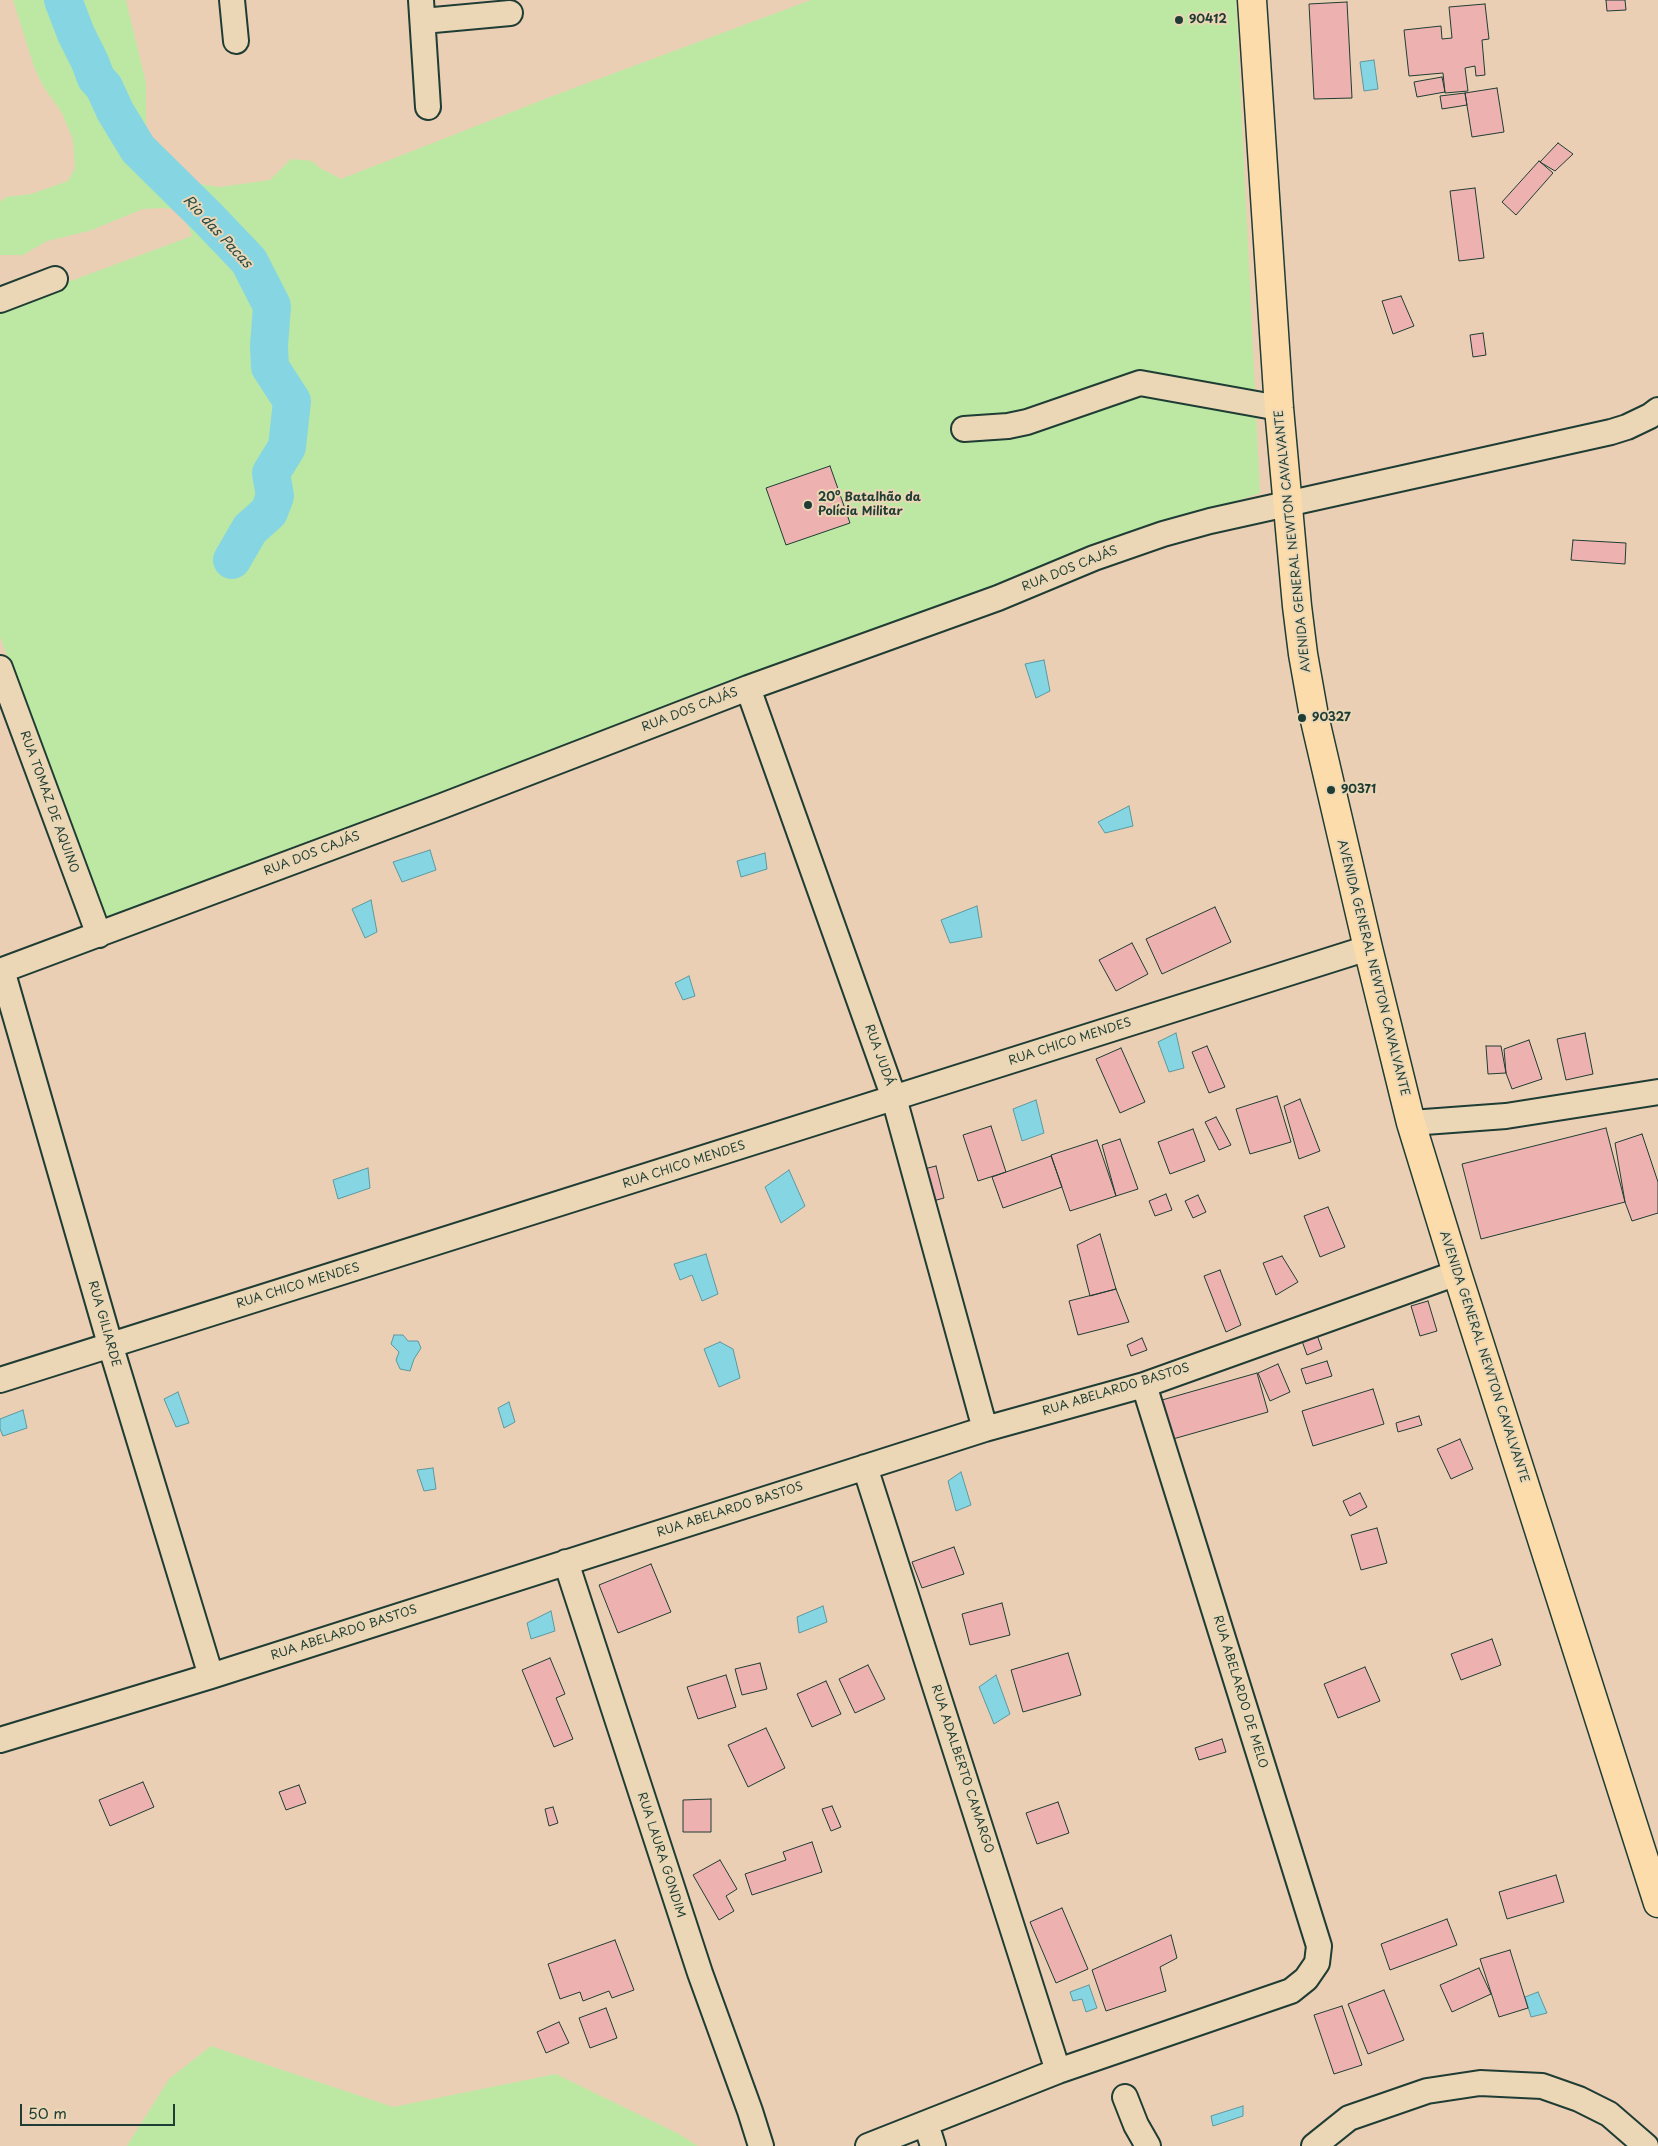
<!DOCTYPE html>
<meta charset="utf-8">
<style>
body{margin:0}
#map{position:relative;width:1658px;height:2146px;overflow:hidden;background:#ebcfb4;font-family:"Playpen Sans",sans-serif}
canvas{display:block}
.scale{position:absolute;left:20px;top:2104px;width:155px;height:22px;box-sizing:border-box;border:2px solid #1f3d34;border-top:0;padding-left:6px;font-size:15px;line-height:18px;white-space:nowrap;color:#1f3d34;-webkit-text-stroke:4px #ebd7b5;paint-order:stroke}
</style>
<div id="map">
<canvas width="1658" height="2146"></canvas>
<div class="scale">50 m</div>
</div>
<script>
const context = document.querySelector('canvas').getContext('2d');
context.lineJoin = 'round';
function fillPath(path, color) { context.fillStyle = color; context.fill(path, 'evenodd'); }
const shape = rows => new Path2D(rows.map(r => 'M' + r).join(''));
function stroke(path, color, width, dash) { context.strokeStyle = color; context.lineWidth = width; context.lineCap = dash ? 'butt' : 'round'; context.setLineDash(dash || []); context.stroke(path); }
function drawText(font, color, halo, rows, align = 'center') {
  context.font = font + ' "Playpen Sans",sans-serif'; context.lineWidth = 4; context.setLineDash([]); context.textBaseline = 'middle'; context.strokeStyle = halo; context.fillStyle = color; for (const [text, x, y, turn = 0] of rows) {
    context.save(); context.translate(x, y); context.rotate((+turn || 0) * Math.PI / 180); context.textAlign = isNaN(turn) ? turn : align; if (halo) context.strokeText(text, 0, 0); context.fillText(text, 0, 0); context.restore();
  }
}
fillPath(shape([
 [13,0,126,0,146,83,146,125,157,147,175,171,192,183,220,187,270,180,291,159,312,161,320,168,341,179,550,97,811,0,1236,0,1260,493,978,591,727,683,106,922,0,637,0,307,192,236,187,223,173,209,162,208,143,209,89,231,47,241,23,255,0,255,0,202,6,197,31,194,68,181,75,168,73,140,62,113,43,86,34,67],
 [211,2046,393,2107,556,2074,679,2134,698,2146,127,2146,169,2079]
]), '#bde8a4');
const water = shape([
 [1374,60,1378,89,1364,91,1360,62,1374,60],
 [1044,660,1050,691,1036,698,1025,664,1044,660],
 [1129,806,1133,826,1105,833,1098,822,1129,806],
 [430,850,436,870,402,882,393,862,430,850],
 [765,853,767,869,741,877,737,861,765,853],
 [371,900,377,932,365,938,352,909,371,900],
 [977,906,982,937,950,943,941,920,977,906],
 [689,976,695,996,683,1000,675,983,689,976],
 [1176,1033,1184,1068,1169,1072,1158,1042,1176,1033],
 [1036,1100,1044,1133,1022,1141,1013,1109,1036,1100],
 [368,1168,370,1188,338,1199,333,1180,368,1168],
 [789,1170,805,1206,781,1223,765,1187,789,1170],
 [706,1254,718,1294,702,1301,692,1275,680,1280,674,1264,706,1254],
 [394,1335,403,1335,408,1341,418,1341,421,1348,414,1359,410,1371,400,1369,396,1360,399,1352,391,1344,394,1335],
 [720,1342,733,1349,740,1378,719,1387,704,1349,720,1342],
 [178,1392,189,1423,176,1427,164,1399,178,1392],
 [509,1402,515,1422,504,1428,498,1408,509,1402],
 [23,1410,27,1428,3,1436,0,1429,0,1419,23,1410],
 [433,1468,436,1489,424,1491,417,1470,433,1468],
 [961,1472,971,1505,956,1511,948,1481,961,1472],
 [823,1606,827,1622,799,1633,797,1617,823,1606],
 [551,1611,555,1631,531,1639,527,1623,551,1611],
 [996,1675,1010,1714,994,1724,979,1687,996,1675],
 [1089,1985,1097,2008,1086,2012,1082,1999,1073,2001,1070,1992,1089,1985],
 [1538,1992,1547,2013,1531,2017,1525,1997,1538,1992],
 [1243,2106,1243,2116,1213,2126,1211,2116,1243,2106]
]);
fillPath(water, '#86d5e3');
stroke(water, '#5d989d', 1);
stroke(shape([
 [63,0,76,34,90,62,96,78,104,87,115,111,138,149,208,218,249,261,272,306,269,346,270,367,292,401,287,447,271,473,275,496,269,512,250,529,232,560]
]), '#86d5e3', 38);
const building = shape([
 [1606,0,1625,0,1626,10,1607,11,1606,0],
 [1347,2,1352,98,1314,99,1309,4,1347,2],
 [1485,4,1489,39,1482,40,1485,75,1476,76,1475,66,1465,68,1468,91,1445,93,1443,73,1409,76,1404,30,1441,26,1442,39,1452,38,1449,7,1485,4],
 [1442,77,1445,92,1417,97,1414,82,1442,77],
 [1497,88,1504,132,1472,137,1465,93,1497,88],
 [1465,93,1467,105,1442,109,1440,96,1465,93],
 [1558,143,1573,154,1555,171,1540,162,1558,143],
 [1539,161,1553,173,1516,215,1502,202,1539,161],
 [1475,188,1484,258,1459,261,1450,191,1475,188],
 [1401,296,1414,326,1393,334,1382,301,1401,296],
 [1483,333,1486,355,1473,357,1470,335,1483,333],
 [830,466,850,523,786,545,766,488,830,466],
 [1573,540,1626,543,1625,564,1571,560,1573,540],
 [1215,907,1231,942,1162,974,1146,939,1215,907],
 [1132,943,1148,974,1116,991,1099,960,1132,943],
 [1585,1033,1593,1074,1566,1080,1557,1039,1585,1033],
 [1529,1040,1542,1079,1512,1089,1506,1073,1504,1049,1529,1040],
 [1207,1046,1225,1087,1209,1093,1192,1052,1207,1046],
 [1486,1046,1501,1046,1506,1073,1488,1074,1486,1046],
 [1121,1048,1145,1102,1120,1113,1096,1059,1121,1048],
 [1277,1096,1291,1142,1250,1154,1236,1109,1277,1096],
 [1300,1099,1320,1151,1299,1159,1284,1106,1300,1099],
 [1216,1117,1231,1145,1219,1150,1205,1122,1216,1117],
 [991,1126,1006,1172,978,1181,963,1135,991,1126],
 [1606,1128,1625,1202,1481,1239,1462,1164,1606,1128],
 [1193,1129,1205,1161,1170,1174,1158,1142,1193,1129],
 [1642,1134,1658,1182,1658,1213,1632,1221,1625,1202,1615,1143,1642,1134],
 [1120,1139,1138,1189,1116,1196,1102,1145,1120,1139],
 [1097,1140,1116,1196,1070,1211,1051,1155,1097,1140],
 [1051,1156,1062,1187,1003,1208,992,1177,1051,1156],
 [936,1166,944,1198,933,1201,924,1169,936,1166],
 [1166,1194,1172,1210,1155,1216,1149,1201,1166,1194],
 [1198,1195,1206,1212,1193,1218,1185,1201,1198,1195],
 [1328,1207,1345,1247,1320,1257,1304,1216,1328,1207],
 [1100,1234,1116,1289,1090,1296,1077,1245,1100,1234],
 [1282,1256,1298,1282,1276,1295,1263,1263,1282,1256],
 [1220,1270,1241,1325,1226,1332,1204,1276,1220,1270],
 [1116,1289,1129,1322,1078,1335,1069,1301,1116,1289],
 [1428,1301,1437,1331,1420,1336,1411,1306,1428,1301],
 [1317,1335,1322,1349,1307,1355,1302,1341,1317,1335],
 [1142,1338,1147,1350,1131,1356,1127,1345,1142,1338],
 [1327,1361,1332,1376,1306,1384,1301,1369,1327,1361],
 [1278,1364,1290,1392,1270,1401,1258,1373,1278,1364],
 [1257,1373,1268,1412,1173,1439,1162,1400,1257,1373],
 [1373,1389,1384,1424,1313,1446,1302,1411,1373,1389],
 [1419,1416,1422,1425,1398,1432,1396,1423,1419,1416],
 [1460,1439,1473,1469,1451,1479,1437,1449,1460,1439],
 [1360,1493,1367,1507,1350,1516,1343,1501,1360,1493],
 [1377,1528,1387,1563,1361,1570,1351,1535,1377,1528],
 [954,1547,964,1574,922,1588,912,1562,954,1547],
 [651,1564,671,1612,618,1633,599,1585,651,1564],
 [1002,1603,1010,1635,970,1645,962,1614,1002,1603],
 [1492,1639,1501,1665,1461,1680,1451,1654,1492,1639],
 [1068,1653,1081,1695,1023,1712,1011,1670,1068,1653],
 [550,1658,565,1694,556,1698,573,1739,554,1747,522,1670,550,1658],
 [760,1663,767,1689,742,1695,735,1669,760,1663],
 [868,1665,885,1699,855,1713,839,1679,868,1665],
 [1365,1667,1380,1701,1338,1718,1324,1684,1365,1667],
 [726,1675,736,1707,698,1719,687,1687,726,1675],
 [826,1681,841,1714,812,1727,797,1694,826,1681],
 [766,1728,785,1768,748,1787,728,1745,766,1728],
 [1222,1739,1226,1752,1199,1760,1195,1748,1222,1739],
 [143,1782,154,1807,110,1826,99,1800,143,1782],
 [299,1785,306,1803,286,1810,279,1792,299,1785],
 [711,1799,711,1832,683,1832,683,1800,711,1799],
 [1058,1802,1069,1833,1037,1844,1026,1813,1058,1802],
 [832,1806,841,1827,831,1831,822,1809,832,1806],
 [553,1807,558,1823,549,1826,545,1809,553,1807],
 [812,1842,822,1872,752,1895,745,1874,786,1860,783,1852,812,1842],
 [720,1860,737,1889,726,1896,734,1911,719,1920,693,1875,720,1860],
 [1556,1875,1564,1902,1507,1919,1499,1892,1556,1875],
 [1062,1908,1088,1969,1056,1983,1030,1922,1062,1908],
 [1447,1919,1457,1945,1390,1970,1381,1944,1447,1919],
 [1171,1935,1177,1958,1160,1967,1166,1991,1106,2011,1092,1970,1171,1935],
 [615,1940,634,1990,612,1998,609,1991,583,2001,580,1992,560,1999,548,1964,615,1940],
 [1510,1950,1528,2008,1499,2017,1480,1959,1510,1950],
 [1479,1968,1491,1994,1452,2012,1440,1985,1479,1968],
 [1384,1990,1404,2040,1368,2054,1348,2004,1384,1990],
 [1342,2006,1362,2065,1334,2074,1314,2015,1342,2006],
 [606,2008,617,2038,590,2048,579,2018,606,2008],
 [559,2022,569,2043,546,2053,537,2032,559,2022]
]);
fillPath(building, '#edb1af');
stroke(building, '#1f3d34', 1);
const minor = shape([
 [232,0,236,41],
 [421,0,428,107],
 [423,21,510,13],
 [0,300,55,279],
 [964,429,1008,426,1027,422,1140,383,1279,408],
 [0,668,99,935],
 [748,688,894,1098,985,1429],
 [2,970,110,1344,211,1676],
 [0,971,442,806,748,688,998,598,1094,558,1163,534,1210,521,1611,432,1627,427,1650,416,1658,410],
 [1411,1123,1506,1116,1658,1092],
 [0,1380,1368,948],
 [865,1467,1058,2071],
 [566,1562,700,1973,750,2111,761,2146],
 [0,1740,211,1676,985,1429,1144,1385,1457,1273],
 [1125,2097,1136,2125,1148,2146],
 [926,2124,933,2146],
 [868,2146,1058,2071,1291,1991,1306,1979,1317,1963,1319,1946,1144,1385],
 [1314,2146,1349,2118,1427,2091,1480,2083,1542,2086,1579,2099,1609,2114,1646,2146]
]);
const major = shape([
 [1252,0,1279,408,1297,606,1303,654,1314,716,1368,948,1411,1123,1457,1273,1658,1903]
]);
stroke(minor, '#1f3d34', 28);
stroke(major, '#1f3d34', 31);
stroke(minor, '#ebd7b5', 24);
stroke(major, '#fddcac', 28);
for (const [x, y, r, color] of [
 [1179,20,5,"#1f3d34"],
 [808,505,5,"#1f3d34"],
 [1302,718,5,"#1f3d34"],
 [1331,790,5,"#1f3d34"]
]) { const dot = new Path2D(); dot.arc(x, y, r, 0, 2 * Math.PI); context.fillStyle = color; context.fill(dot); stroke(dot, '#ebd7b5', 2); }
drawText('bold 12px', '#1f3d34', '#ebd7b5', [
 ["90412",1189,20],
 ["20º Batalhão da",818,498],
 ["Polícia Militar",818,512],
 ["90327",1312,718],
 ["90371",1341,790]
], 'left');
drawText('12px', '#1f3d34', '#ebd7b5', [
 ["AVENIDA GENERAL NEWTON CAVALVANTE",1293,541,-96],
 ["RUA DOS CAJÁS",1070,569,-22],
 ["RUA DOS CAJÁS",690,710,-21],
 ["RUA TOMAZ DE AQUINO",49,802,70],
 ["RUA DOS CAJÁS",312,854,-21],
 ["AVENIDA GENERAL NEWTON CAVALVANTE",1373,968,76],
 ["RUA CHICO MENDES",1070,1042,-18],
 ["RUA JUDÁ",879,1055,70],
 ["RUA CHICO MENDES",684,1165,-18],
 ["RUA CHICO MENDES",298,1286,-17],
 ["RUA GILIARDE",104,1324,74],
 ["AVENIDA GENERAL NEWTON CAVALVANTE",1484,1357,72],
 ["RUA ABELARDO BASTOS",1116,1390,-17],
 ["RUA ABELARDO BASTOS",730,1510,-18],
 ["RUA ABELARDO BASTOS",344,1633,-18],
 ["RUA ABELARDO DE MELO",1240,1692,73],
 ["RUA ADALBERTO CAMARGO",962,1769,72],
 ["RUA LAURA GONDIM",661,1855,72]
]);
drawText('italic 14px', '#294c46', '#ebd7b5', [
 ["Rio das Pacas",217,232,47]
]);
</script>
